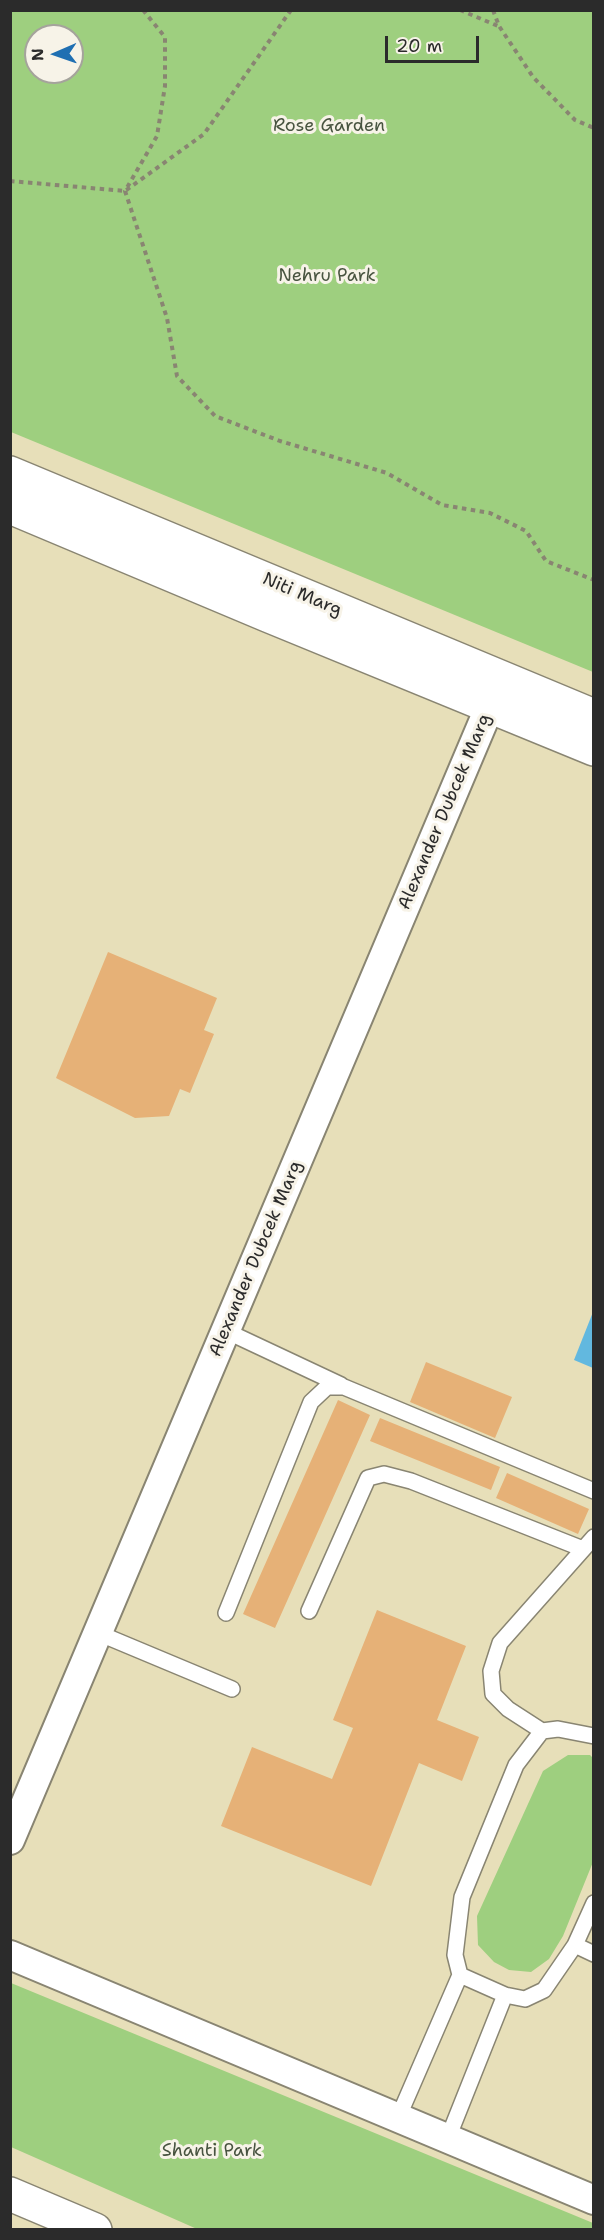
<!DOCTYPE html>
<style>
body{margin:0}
#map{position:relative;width:604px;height:2240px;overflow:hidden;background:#e7dfb9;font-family:"Shantell Sans",sans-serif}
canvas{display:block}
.frame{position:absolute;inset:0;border:12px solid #2b2b2b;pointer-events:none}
.north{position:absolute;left:24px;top:24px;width:60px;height:60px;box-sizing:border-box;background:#f7f3e8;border:2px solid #a5a39c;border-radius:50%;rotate:268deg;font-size:16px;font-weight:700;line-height:24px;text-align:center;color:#2b2b2b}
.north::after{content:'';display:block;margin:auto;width:21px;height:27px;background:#1f6fb2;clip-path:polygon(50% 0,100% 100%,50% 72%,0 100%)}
.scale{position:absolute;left:385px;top:36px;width:94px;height:27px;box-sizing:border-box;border:3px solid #2b2b2b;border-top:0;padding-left:8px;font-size:18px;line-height:21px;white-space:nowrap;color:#2b2b2b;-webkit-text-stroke:4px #f7f3e8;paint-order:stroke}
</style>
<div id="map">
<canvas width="604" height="2240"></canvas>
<div class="frame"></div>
<div class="north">N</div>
<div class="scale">20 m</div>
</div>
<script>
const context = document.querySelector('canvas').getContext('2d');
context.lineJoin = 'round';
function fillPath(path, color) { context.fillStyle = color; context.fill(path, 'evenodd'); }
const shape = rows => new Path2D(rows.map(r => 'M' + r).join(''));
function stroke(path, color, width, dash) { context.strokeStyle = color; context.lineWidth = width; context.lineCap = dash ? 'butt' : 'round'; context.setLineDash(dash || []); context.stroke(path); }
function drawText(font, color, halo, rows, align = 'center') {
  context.font = font + ' "Shantell Sans",sans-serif'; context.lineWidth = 6; context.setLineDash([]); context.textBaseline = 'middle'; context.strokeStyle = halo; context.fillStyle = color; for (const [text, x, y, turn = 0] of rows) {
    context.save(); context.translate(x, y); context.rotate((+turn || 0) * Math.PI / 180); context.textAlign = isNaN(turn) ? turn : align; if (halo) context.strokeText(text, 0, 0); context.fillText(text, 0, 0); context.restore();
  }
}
fillPath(shape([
 [10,11,593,11,593,672,11,432],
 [36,36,72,36,72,72,36,72],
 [568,1755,590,1755,593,1758,593,1862,563,1936,549,1959,531,1972,509,1970,494,1962,478,1945,477,1916,543,1771],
 [11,1983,593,2223,593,2229,197,2229,11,2147]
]), '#9ecf7f');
fillPath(shape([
 [593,1312,594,1368,593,1368,574,1360]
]), '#62b8df');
fillPath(shape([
 [108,952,217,998,204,1030,214,1034,190,1093,180,1089,169,1116,135,1118,56,1078],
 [426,1362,512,1397,495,1438,410,1402],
 [338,1400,370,1415,275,1628,243,1614],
 [380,1418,500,1467,491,1490,370,1441],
 [507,1473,589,1509,578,1534,496,1498],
 [377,1610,466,1646,437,1720,479,1737,462,1781,419,1763,371,1886,221,1826,252,1747,332,1779,353,1728,333,1720]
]), '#e6b177');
const lane = shape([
 [226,1331,341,1385],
 [309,1611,368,1478,384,1474,411,1481,583,1549],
 [226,1613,311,1402,327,1387,344,1387,594,1491],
 [98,1633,232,1689],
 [542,1731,508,1709,493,1694,491,1671,500,1643,594,1537],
 [594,1736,558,1729,542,1731,516,1765,462,1897,455,1955,460,1975,505,1995,525,1999,544,1990,575,1945,594,1903],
 [575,1945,594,1954],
 [398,2118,460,1975],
 [448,2138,505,1995]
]);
const street = shape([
 [10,1840,498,687],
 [10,1955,594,2200]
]);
const secondary = shape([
 [10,473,594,716],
 [10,507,267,615,594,749],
 [10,2194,95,2230]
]);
stroke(lane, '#898572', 18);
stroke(street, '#898572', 32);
stroke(secondary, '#898572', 36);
stroke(shape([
 [143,10,165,37,165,86,157,136,125,191,167,318,177,376,215,416,280,441,387,473,442,505,490,513,526,531,546,561,594,580],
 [460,10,498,26],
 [493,10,499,26,533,77,575,120,594,128],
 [10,181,125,191,204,134,291,10]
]), '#898572', 4, [4.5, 4.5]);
stroke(lane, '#fff', 15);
stroke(street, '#fff', 28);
stroke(secondary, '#fff', 33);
drawText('18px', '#485440', '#f7f3e8', [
 ["Rose Garden",329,126],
 ["Nehru Park",327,276],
 ["Shanti Park",212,2151]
]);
drawText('18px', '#2b2b2b', '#f7f3e8', [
 ["Niti Marg",302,595,23],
 ["Alexander Dubcek Marg",445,812,-67],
 ["Alexander Dubcek Marg",256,1259,-67]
]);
</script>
